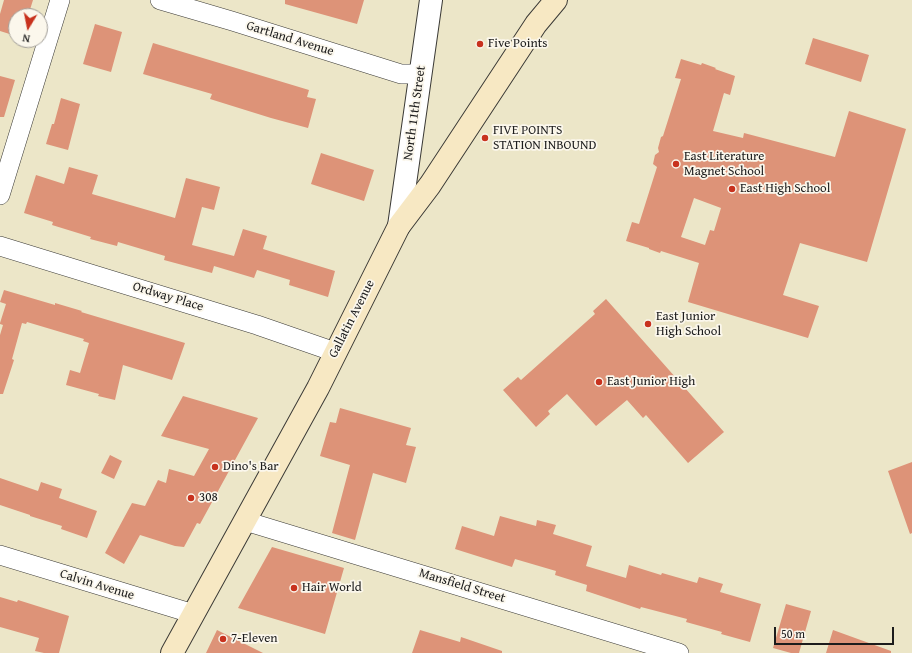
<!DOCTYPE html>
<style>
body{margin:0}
#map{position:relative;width:912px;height:653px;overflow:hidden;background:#ece6c8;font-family:"Gentium Book Plus",serif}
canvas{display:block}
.north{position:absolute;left:8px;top:8px;width:40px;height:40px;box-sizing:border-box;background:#fbf7ec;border:1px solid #a29f99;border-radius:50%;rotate:190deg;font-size:11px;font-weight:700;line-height:16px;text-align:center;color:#1c1c1c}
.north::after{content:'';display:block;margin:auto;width:14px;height:18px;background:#c8321e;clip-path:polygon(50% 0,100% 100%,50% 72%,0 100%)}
.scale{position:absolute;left:774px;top:627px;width:120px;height:18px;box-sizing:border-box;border:2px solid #1c1c1c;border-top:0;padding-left:5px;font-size:12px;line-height:14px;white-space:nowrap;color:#1c1c1c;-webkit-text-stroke:3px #fbf7ec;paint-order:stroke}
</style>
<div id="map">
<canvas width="912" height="653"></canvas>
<div class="north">N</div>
<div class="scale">50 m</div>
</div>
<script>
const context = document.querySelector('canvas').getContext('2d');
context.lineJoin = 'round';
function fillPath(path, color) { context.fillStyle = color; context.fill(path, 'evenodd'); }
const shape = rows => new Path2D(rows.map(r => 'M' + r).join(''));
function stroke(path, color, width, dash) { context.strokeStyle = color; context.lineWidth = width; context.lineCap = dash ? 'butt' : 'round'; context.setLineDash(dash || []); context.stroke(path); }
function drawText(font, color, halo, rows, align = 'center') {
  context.font = font + ' "Gentium Book Plus",serif'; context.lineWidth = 3.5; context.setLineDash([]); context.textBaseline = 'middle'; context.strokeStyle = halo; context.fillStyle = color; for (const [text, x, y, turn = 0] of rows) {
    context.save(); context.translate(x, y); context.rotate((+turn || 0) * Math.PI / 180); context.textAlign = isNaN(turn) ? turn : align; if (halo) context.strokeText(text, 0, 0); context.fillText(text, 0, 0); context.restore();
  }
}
fillPath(shape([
 [4,0,33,0,28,16,16,16,16,36,0,31,0,14],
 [285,0,364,0,357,24,285,4],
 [95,24,122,32,111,72,83,64],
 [813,38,869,55,861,82,805,64],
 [153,43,309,90,307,97,316,99,308,128,271,118,210,99,212,94,143,74],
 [681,59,701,65,702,63,716,68,715,69,735,76,730,95,724,93,713,131,743,138,744,133,835,157,849,111,906,129,867,262,800,243,783,295,819,306,808,338,688,302,699,263,661,251,660,253,649,249,649,248,626,241,632,222,639,224,657,167,653,164,655,155,659,152,658,148,661,137,663,136,681,79,675,78],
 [694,198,721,208,714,231,710,230,705,245,681,237],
 [0,76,15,80,4,117,0,117],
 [61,98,80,104,68,150,46,144,52,124,54,124],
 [321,153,374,170,364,201,311,184],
 [69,167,98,175,92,194,175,218,186,178,220,187,214,210,202,207,192,245,234,256,243,229,267,236,263,249,335,271,328,297,289,285,290,280,257,270,254,278,214,266,212,273,164,260,165,256,118,242,117,246,90,239,91,237,52,225,53,222,24,213,36,175,64,184],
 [4,290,55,305,55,303,82,311,81,312,185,343,172,380,123,365,115,400,98,396,99,394,66,385,70,370,80,373,89,343,83,341,84,339,27,322,26,324,22,323,12,359,14,360,3,394,0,394,0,335,3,325,0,324,0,323,6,304,0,302],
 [606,299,724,432,688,463,646,415,643,418,627,400,596,426,567,394,548,411,550,414,536,427,503,390,518,377,521,380,595,314,593,311],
 [183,396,258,418,200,524,197,523,184,547,175,546,140,535,124,564,105,553,132,503,145,506,158,480,166,483,169,469,194,476,209,449,161,436],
 [340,408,411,428,406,445,416,447,406,483,373,473,355,540,332,533,350,465,320,456,330,422,336,423],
 [110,455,122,461,114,479,101,473],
 [912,462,912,533,910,534,888,471],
 [0,478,38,491,41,482,62,489,59,498,97,511,87,538,61,529,62,526,30,516,30,515,0,505],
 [500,516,536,526,537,520,556,525,553,534,592,546,586,566,626,578,629,565,661,575,662,573,697,583,699,577,723,584,720,592,761,604,750,642,721,634,722,632,686,622,687,619,641,607,640,609,586,591,587,585,555,575,556,571,515,559,512,567,455,549,462,526,494,536],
 [272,547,344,568,325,634,238,608],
 [0,597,17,602,18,600,69,616,59,653,44,653,35,651,39,638,0,627],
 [786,604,811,611,799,653,791,653,773,648],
 [217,630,263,653,206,653],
 [420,630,460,642,461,637,502,651,502,653,412,653],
 [833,630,891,651,891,653,826,653]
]), '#dd9378');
const minor = shape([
 [160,0,232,21,401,74,421,74],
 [0,195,60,0],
 [0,246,257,325,335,352],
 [245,521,679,653],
 [0,555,194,614]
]);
const tertiary = shape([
 [399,226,431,0]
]);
const secondary = shape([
 [172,653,318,388,399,226,430,185,536,24,556,0]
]);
stroke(minor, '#3b3a36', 20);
stroke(tertiary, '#3b3a36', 24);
stroke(secondary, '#3b3a36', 24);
stroke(minor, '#fff', 19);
stroke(tertiary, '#fff', 22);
stroke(secondary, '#f7e8c3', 22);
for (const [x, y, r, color] of [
 [480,44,4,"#c8321e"],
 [485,138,4,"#c8321e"],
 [676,164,4,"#c8321e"],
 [732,189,4,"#c8321e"],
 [648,324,4,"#c8321e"],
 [599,382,4,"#c8321e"],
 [215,467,4,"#c8321e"],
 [191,498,4,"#c8321e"],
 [294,588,4,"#c8321e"],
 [223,639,4,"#c8321e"]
]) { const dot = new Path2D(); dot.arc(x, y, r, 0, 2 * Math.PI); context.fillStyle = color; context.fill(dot); stroke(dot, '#fbf7ec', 1.5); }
drawText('13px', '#1c1c1c', '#fbf7ec', [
 ["Gartland Avenue",290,39,17],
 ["North 11th Street",415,113,-82],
 ["Ordway Place",168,297,17],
 ["Gallatin Avenue",352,319,-63],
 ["Calvin Avenue",97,585,17],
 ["Mansfield Street",462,586,17]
]);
drawText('13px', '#1c1c1c', '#fbf7ec', [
 ["Five Points",488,44],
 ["FIVE POINTS",493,131],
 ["STATION INBOUND",493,146],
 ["East Literature",684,157],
 ["Magnet School",684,172],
 ["East High School",740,189],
 ["East Junior",656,317],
 ["High School",656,332],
 ["East Junior High",607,382],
 ["Dino's Bar",223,467],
 ["308",199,498],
 ["Hair World",302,588],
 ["7-Eleven",231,639]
], 'left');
</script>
